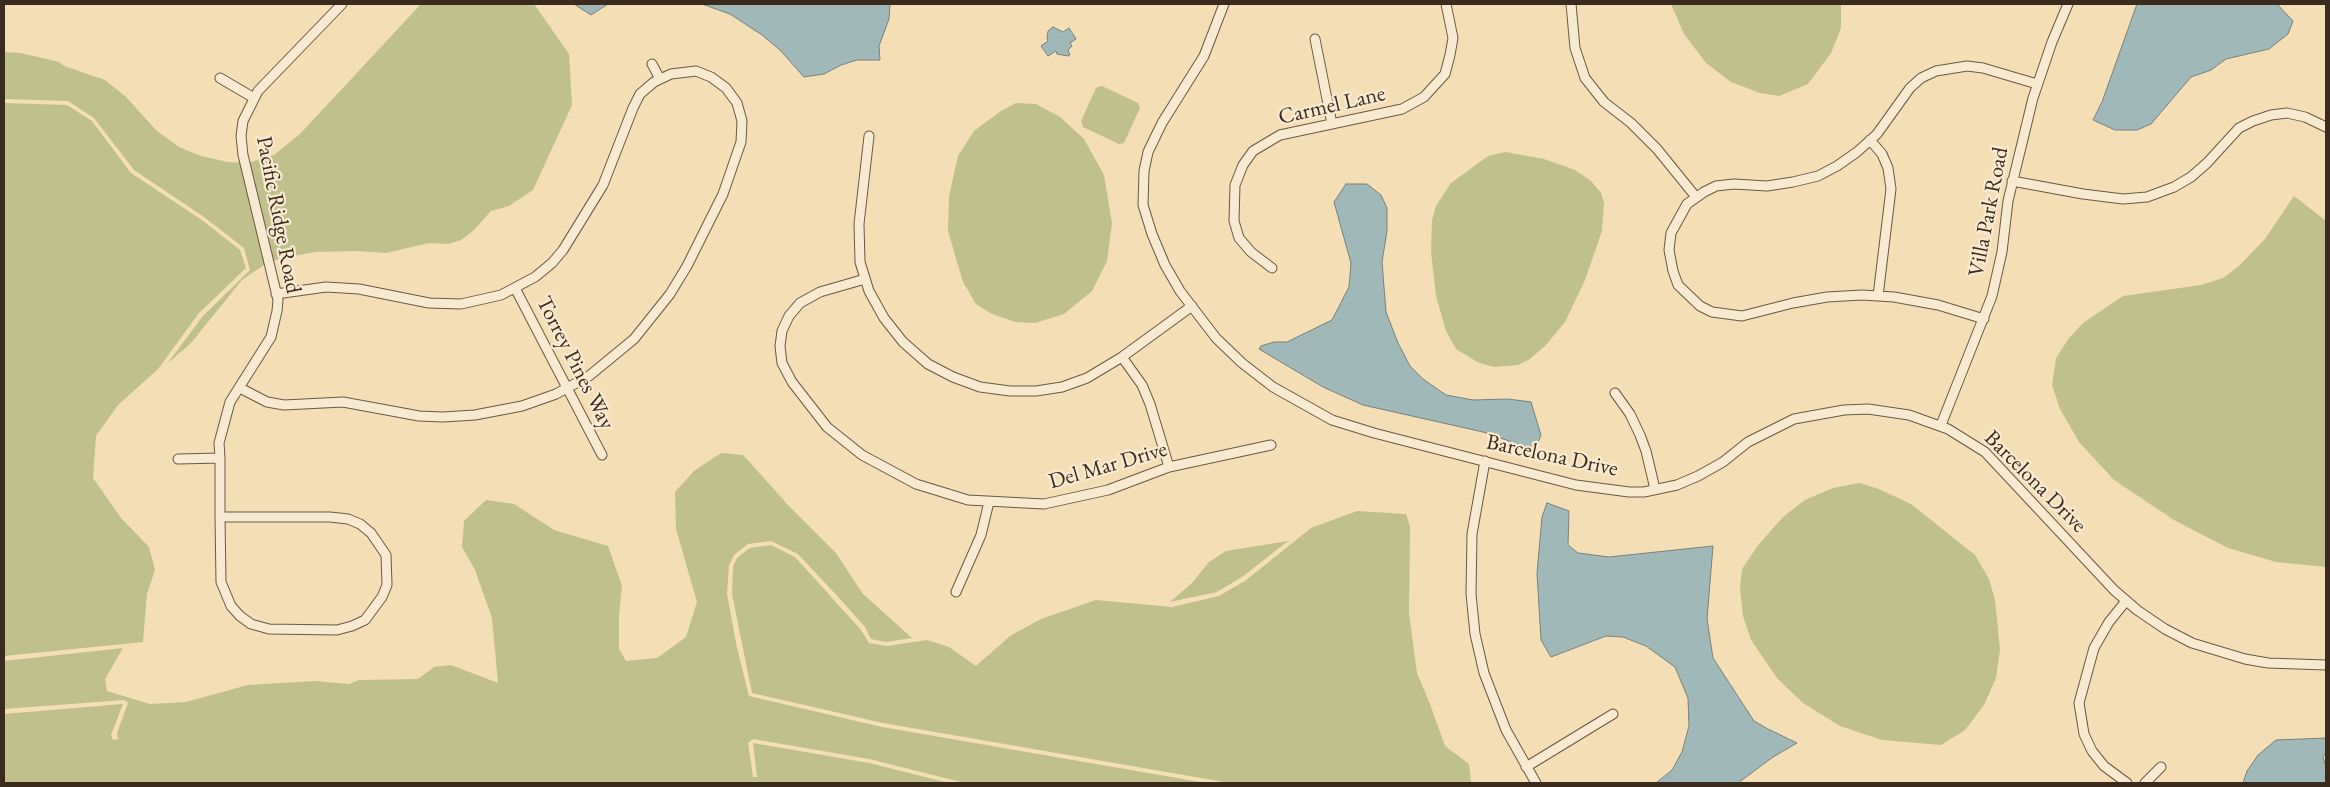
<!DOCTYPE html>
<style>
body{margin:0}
#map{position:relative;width:2330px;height:787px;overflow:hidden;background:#f4deb6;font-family:"EB Garamond",serif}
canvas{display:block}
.frame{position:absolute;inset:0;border:5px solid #3b2b1f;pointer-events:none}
</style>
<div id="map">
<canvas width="2330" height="787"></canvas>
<div class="frame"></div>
</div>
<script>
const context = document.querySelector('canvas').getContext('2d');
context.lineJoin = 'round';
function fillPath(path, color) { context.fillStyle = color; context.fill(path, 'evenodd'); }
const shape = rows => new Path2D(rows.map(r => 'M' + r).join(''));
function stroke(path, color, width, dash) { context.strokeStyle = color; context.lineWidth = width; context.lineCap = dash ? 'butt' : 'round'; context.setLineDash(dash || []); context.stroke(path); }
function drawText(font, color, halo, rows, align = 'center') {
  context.font = font + ' "EB Garamond",serif'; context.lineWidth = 4.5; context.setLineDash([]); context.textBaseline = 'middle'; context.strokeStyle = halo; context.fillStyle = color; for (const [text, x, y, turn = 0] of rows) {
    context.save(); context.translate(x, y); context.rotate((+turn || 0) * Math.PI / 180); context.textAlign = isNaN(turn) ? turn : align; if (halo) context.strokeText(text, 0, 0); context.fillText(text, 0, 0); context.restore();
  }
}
fillPath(shape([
 [421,4,534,4,569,54,572,105,533,190,509,206,491,211,474,230,461,240,448,244,429,243,386,253,356,251,316,252,281,258,264,265,242,280,191,343,167,364,203,316,250,270,244,248,204,217,134,170,94,118,68,101,4,99,4,52,21,53,59,62,64,66,105,80,125,96,157,131,179,147,201,156,228,162,248,163,274,155,300,134],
 [1671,4,1841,4,1841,28,1831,53,1808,84,1779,96,1760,93,1731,82,1706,63,1684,34],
 [1102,86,1138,103,1140,108,1124,143,1119,144,1083,127,1081,121,1096,88],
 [4,103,67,105,92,121,131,173,202,220,240,250,246,268,199,313,158,369,118,405,96,436,93,478,121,518,149,547,155,570,147,594,143,642,4,656],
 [1016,103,1036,104,1060,117,1084,139,1104,175,1112,223,1107,261,1092,291,1064,314,1035,323,1015,322,992,314,976,304,963,282,948,231,949,196,958,156,974,131,1001,111],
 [1506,152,1544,159,1575,170,1591,181,1601,193,1604,203,1602,231,1585,280,1565,322,1545,346,1530,359,1518,365,1494,367,1479,363,1456,349,1446,331,1436,296,1431,252,1432,220,1436,206,1451,183,1488,156],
 [2294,196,2326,221,2326,567,2276,562,2228,548,2174,520,2114,480,2079,442,2060,409,2052,385,2056,358,2069,338,2083,323,2123,296,2201,285,2223,278,2239,266,2265,239],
 [721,453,743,455,789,506,836,553,863,594,912,638,886,642,871,639,865,627,842,601,798,554,771,541,748,544,734,555,729,565,727,594,737,648,749,696,882,727,1206,783,965,783,869,759,753,739,748,743,753,777,757,777,753,743,869,763,949,783,4,783,4,714,123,704,111,735,113,740,118,739,117,733,128,703,124,700,4,709,4,661,123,648,105,679,107,691,150,704,186,702,248,685,314,681,349,684,359,680,418,679,434,667,451,665,498,683,492,618,475,570,462,547,464,521,486,500,514,504,554,530,608,546,622,586,619,615,619,649,626,661,657,658,686,637,697,602,676,529,675,492,694,471],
 [1859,483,1879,489,1911,504,1975,555,1989,579,1995,600,2000,650,1996,678,1984,705,1965,730,1941,745,1882,740,1840,726,1803,703,1777,678,1751,640,1743,616,1740,588,1742,569,1759,544,1783,517,1805,500,1833,488],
 [1357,511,1406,514,1410,527,1409,613,1417,673,1430,704,1445,746,1469,764,1471,783,1230,783,883,723,752,693,732,594,733,567,737,558,750,548,771,545,795,557,861,630,869,643,887,646,927,640,949,647,976,666,1010,636,1041,619,1096,600,1172,607,1219,596,1245,581,1311,528],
 [1288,541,1242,577,1217,592,1170,602,1192,583,1209,562,1226,551]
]), '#bfc08c');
const water = shape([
 [574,4,608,4,591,15,574,4],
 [702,4,890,4,889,19,879,46,880,60,857,60,841,65,824,74,804,77,780,50,762,35,730,14,702,4],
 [2137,4,2277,4,2293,21,2288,34,2269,49,2226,59,2211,70,2191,77,2151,124,2137,130,2115,130,2093,120,2102,102,2137,4],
 [1053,27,1063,32,1069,28,1076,39,1070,43,1072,46,1068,50,1070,55,1068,56,1057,54,1056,51,1048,56,1041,46,1048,41,1047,38,1048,31,1053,27],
 [1346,184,1367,184,1381,195,1387,208,1387,231,1382,262,1386,312,1398,343,1410,366,1423,379,1446,395,1473,400,1508,399,1531,402,1541,435,1535,450,1483,432,1363,405,1323,387,1259,349,1261,346,1274,342,1287,342,1332,320,1349,287,1351,263,1334,202,1346,184],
 [1547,503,1569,511,1568,545,1578,553,1609,557,1713,546,1707,619,1713,658,1754,721,1768,729,1797,743,1773,757,1738,783,1656,783,1672,770,1682,752,1689,726,1688,698,1675,667,1646,646,1623,637,1606,636,1551,657,1541,640,1537,573,1542,517,1547,503],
 [2326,738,2326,752,2323,757,2326,767,2326,783,2243,783,2247,771,2258,755,2276,740,2326,738]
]);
fillPath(water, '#a0b9b8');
stroke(water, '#78807b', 1);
const street = shape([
 [1224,4,1204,56,1162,123,1148,152,1144,171,1143,205,1152,234,1165,265,1180,291,1216,338,1242,363,1273,387,1332,420,1374,433,1576,485,1629,492,1644,492,1677,485,1698,476,1723,462,1748,442,1794,419,1844,410,1868,409,1909,415,1948,429,1985,452,2114,590,2137,610,2165,629,2192,643,2245,659,2268,663,2326,665],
 [1571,4,1575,48,1585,78,1604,102,1631,123,1657,149,1696,197],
 [1315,39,1332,124],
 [652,64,660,79],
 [220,78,254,98],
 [869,136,859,224,860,262,869,291,884,318,903,342,928,364,953,377,980,387,1010,391,1036,391,1062,387,1087,378,1122,357,1192,306],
 [1870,140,1882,154,1888,168,1891,189,1878,296],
 [2012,181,2083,194,2123,199,2147,197,2174,187,2191,177,2207,163,2239,128,2253,121,2271,115,2287,113,2305,117,2326,127],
 [1272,268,1251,252,1239,238,1234,221,1235,185,1243,165,1253,151,1280,135,1402,109,1424,97,1445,74,1450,55,1453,38,1446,4],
 [865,279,820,292,800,303,789,316,782,331,780,346,782,363,792,382,827,427,862,455,916,484,968,500,1044,504,1108,490,1169,467,1271,445],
 [515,288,602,455],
 [1984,319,1938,305,1894,297,1862,295,1827,297,1793,303,1742,316,1712,312,1700,306,1678,285,1673,271,1669,250,1671,233,1687,204,1704,192,1716,186,1734,184,1767,186,1793,182,1818,176,1837,166,1857,152,1877,134,1910,88,1921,78,1936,71,1967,66,1983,68,2037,84],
 [1122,357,1142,385,1150,404,1169,467],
 [240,388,267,402,284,405,343,402,419,416,443,417,475,415,522,406,556,394,589,376,634,339,670,294,687,266,723,194,741,142,742,121,737,103,726,88,711,77,696,71,671,74,654,82,640,94,633,108,603,185,563,250,552,263,535,277,501,295,461,304,429,303,359,289,326,287,276,294],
 [1615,393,1630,414,1640,435,1646,451,1655,489],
 [1941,425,1992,296,2002,252,2008,201,2033,98,2052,42,2068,4],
 [178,459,220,458],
 [1485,461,1472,534,1471,594,1475,634,1484,673,1506,730,1536,783],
 [220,517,330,517,348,519,360,524,371,533,386,555,387,585,382,597,365,620,352,626,337,630,269,629,251,624,240,616,231,606,221,582,220,517,220,458,219,443,230,402,271,337,277,311,278,300,243,155,241,136,243,121,258,91,342,4],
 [956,592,981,535,989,502],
 [2126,601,2109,622,2094,648,2079,703,2084,734,2092,751,2104,766,2127,783],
 [1526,767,1613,714],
 [2145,783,2161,767]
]);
stroke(street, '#695845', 11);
stroke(street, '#f8ead0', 9);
drawText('22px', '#3b2b1f', '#f8ead0', [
 ["Carmel Lane",1332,106,-13],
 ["Villa Park Road",1989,212,-79],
 ["Pacific Ridge Road",278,215,79],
 ["Torrey Pines Way",575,363,63],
 ["Barcelona Drive",1552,456,12],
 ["Del Mar Drive",1108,466,-16],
 ["Barcelona Drive",2035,482,45]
]);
</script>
